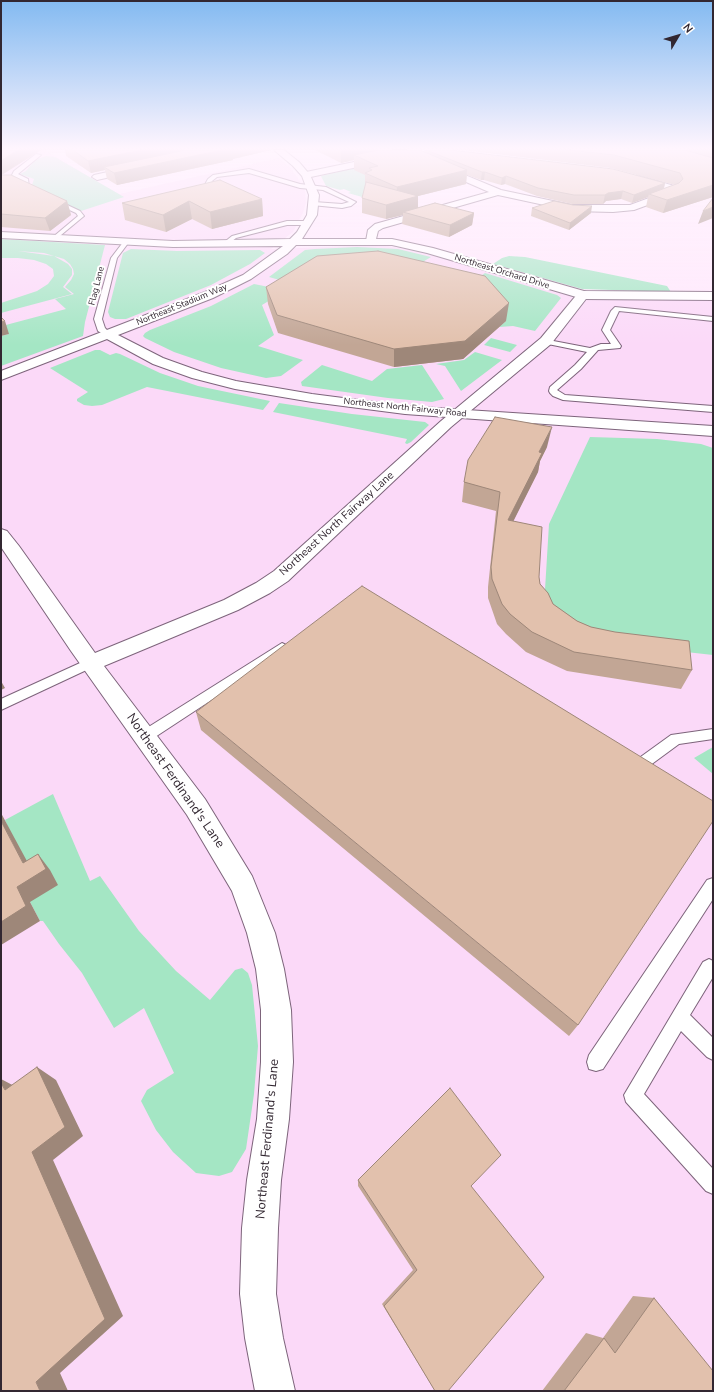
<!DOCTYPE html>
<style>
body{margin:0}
#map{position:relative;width:714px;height:1392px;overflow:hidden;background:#ffe8fc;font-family:"Nunito Sans",sans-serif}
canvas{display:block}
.frame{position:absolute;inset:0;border:2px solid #322731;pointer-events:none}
.north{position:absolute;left:658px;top:16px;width:40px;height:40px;-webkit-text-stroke:3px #fff;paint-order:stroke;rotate:52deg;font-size:11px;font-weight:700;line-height:16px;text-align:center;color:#322731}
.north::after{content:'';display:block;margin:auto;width:14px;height:18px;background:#322731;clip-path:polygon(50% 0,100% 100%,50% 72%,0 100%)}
</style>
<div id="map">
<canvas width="714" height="1392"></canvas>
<div class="frame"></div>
<div class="north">N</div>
</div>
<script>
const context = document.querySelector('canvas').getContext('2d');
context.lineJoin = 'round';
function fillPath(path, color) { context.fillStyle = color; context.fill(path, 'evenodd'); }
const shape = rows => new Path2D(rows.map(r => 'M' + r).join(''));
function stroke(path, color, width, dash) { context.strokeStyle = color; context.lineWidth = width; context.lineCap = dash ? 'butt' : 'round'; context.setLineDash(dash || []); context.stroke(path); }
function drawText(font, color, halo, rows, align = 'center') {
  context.font = font + ' "Nunito Sans",sans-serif'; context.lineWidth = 4; context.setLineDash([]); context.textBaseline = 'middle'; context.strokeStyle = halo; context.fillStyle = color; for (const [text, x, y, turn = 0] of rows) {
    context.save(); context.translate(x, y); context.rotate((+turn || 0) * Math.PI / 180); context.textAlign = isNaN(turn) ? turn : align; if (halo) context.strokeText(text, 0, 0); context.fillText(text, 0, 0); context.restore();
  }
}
fillPath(shape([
 [1,150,44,150,119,194,279,158,290,167,300,181,305,191,306,203,303,213,293,232,271,249,381,245,424,252,563,294,598,298,713,300,713,1391,1,1391]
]), '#fbd9f8');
fillPath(shape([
 [46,156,55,157,124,197,81,211,67,205,32,185,34,179,20,174,26,171,35,160],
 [376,163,362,197,348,193,351,192,344,189,340,190,326,186,321,176],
 [1,239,105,245,85,322,83,336,1,366,1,336,9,334,2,326,66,309,55,299,74,294,65,287,71,280,74,274,73,269,70,264,64,259,44,253,18,251,54,256,68,264,72,269,72,275,63,287,72,294,1,313,1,303,37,291,48,284,54,276,53,269,46,264,34,260,18,258,1,258],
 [357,247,398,249,431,257,409,270,290,283,269,277,305,250,315,249],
 [131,249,177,251,260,250,265,253,250,264,211,285,126,319,115,319,110,317,108,312,123,253],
 [509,256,525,257,667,286,671,292,582,289,493,264,502,258],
 [485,273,557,295,561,298,535,331,513,326,499,327,506,321,467,286],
 [254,284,274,288,272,299,262,305,274,335,258,346,303,360,281,376,266,378,221,368,174,352,145,338,143,336,145,333,150,330,211,306],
 [491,338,517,345,510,352,484,345],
 [95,350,100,350,110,355,116,353,120,354,160,373,198,386,270,401,263,410,147,387,102,405,92,406,84,405,77,401,77,399,88,392,50,368],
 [475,352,502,360,461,391,445,366,436,364,464,360],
 [322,365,372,381,387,369,422,365,444,399,432,402,388,398,302,386,301,382],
 [279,403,352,414,425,422,429,425,411,442,407,444,405,443,407,439,273,412],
 [590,437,657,439,701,444,713,448,713,655,587,641,544,606,549,524],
 [713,747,713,774,694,758],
 [53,794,90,881,100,876,139,931,176,971,210,1000,235,970,242,968,248,973,252,985,258,1046,254,1094,246,1149,232,1172,219,1176,196,1173,173,1152,156,1130,141,1101,147,1090,174,1073,144,1008,114,1028,82,973,59,944,43,921,40,921,30,902,30,881,5,820]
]), '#a4e6c4');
const lane = shape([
 [36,154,41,155,18,174,28,179,29,187,80,211,84,216,55,240,52,238,53,237,78,216,76,213,24,189,23,181,12,175,14,171,36,154],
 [249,169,300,184,326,187,356,202,351,206,342,208,312,205,311,204,314,202,342,204,349,202,323,190,300,188,249,173,217,177,212,181,207,190,197,193,194,191,203,188,208,179,213,175,249,169],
 [287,221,308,221,311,223,308,225,287,225,236,238,227,245,222,244,232,236,287,221],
 [124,241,129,242,117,258,102,319,105,328,112,335,108,337,98,331,94,319,111,258,124,241],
 [615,307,713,317,713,321,619,311,610,330,621,346,620,348,598,350,581,369,557,390,565,395,713,406,713,412,563,400,553,396,550,393,549,391,550,387,575,365,587,352,543,343,543,339,590,348,601,344,611,344,602,330,611,311,615,307],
 [282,643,286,645,288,648,286,651,149,741,144,743,139,741,137,737,139,733,282,643],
 [91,658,95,660,97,663,95,666,1,710,1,699,91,658],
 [713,729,713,739,679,744,645,769,640,771,635,769,633,765,635,761,671,735,713,729],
 [713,878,713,899,603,1069,596,1071,589,1069,587,1062,589,1055,707,880,713,878],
 [709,959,713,961,713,977,690,1015,713,1038,713,1060,707,1057,681,1031,644,1094,713,1169,713,1194,706,1191,626,1102,624,1095,703,962,709,959]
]);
const street = shape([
 [393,150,405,150,501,190,572,205,630,205,668,191,634,180,632,178,637,175,671,185,676,187,678,191,675,195,634,210,613,212,572,211,498,195,383,228,378,231,375,243,367,243,366,241,368,230,375,224,489,192,393,150],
 [383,156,387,159,386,161,306,178,302,175,306,172,383,156],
 [135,166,139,169,138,171,97,180,92,177,94,175,135,166],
 [583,291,587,292,589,295,551,344,451,427,288,581,270,593,238,610,104,666,205,799,252,876,275,933,284,969,291,1010,293,1062,289,1119,281,1180,278,1228,276,1294,283,1338,295,1391,255,1391,245,1338,240,1294,242,1228,247,1180,257,1119,261,1062,261,1010,256,969,247,933,232,891,187,815,71,651,1,547,1,529,7,531,19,546,95,653,224,600,256,583,274,571,441,421,541,338,579,292,583,291]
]);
const secondary = shape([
 [274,150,284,150,299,162,310,175,319,195,317,215,302,239,392,239,433,248,584,291,713,292,713,300,583,299,427,253,392,245,296,245,287,254,251,279,213,298,118,335,163,358,202,372,236,381,312,394,405,406,713,426,713,436,405,414,312,402,235,389,192,378,153,364,107,339,1,380,1,371,205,292,243,275,283,246,173,247,1,238,1,232,173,241,290,239,297,232,307,215,309,195,302,176,293,166,274,150]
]);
stroke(lane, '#7d647b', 2);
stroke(street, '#7d647b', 2);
stroke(secondary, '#7d647b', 2);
fillPath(lane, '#fff');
fillPath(street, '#fff');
fillPath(secondary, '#fff');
fillPath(shape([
 [1,150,41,150,2,175,67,201,71,215,50,231,1,227],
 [65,150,271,150,233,159,233,160,117,185,107,179,105,170,91,173,66,156],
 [315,150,420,150,424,152,424,150,451,150,665,183,664,189,675,185,611,168,462,150,713,150,713,197,663,213,646,207,648,197,632,203,621,199,606,201,603,204,572,204,537,196,505,184,501,185,484,180,481,180,467,175,466,184,418,196,418,208,474,213,472,225,449,237,402,224,403,215,386,219,362,213,362,198,365,188,365,175,354,170,354,160,341,163],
 [262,199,263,216,212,229,192,219,166,232,125,220,122,203],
 [532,208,591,213,569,230,531,216],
 [266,287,506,321,463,359,394,367,278,333,268,304],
 [547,447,540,461,538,472,513,521,539,577,540,584,553,604,577,621,692,670,681,689,567,671,526,652,506,634,497,624,488,598,488,587,496,511,462,502,464,482],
 [196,712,578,1025,569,1036,201,730],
 [358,1180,471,1186,448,1391,435,1391,382,1304,413,1270,358,1186],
 [633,1296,654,1298,713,1391,542,1391,586,1333,603,1338]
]), '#c2a695');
fillPath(shape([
 [18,150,41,150,1,175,1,161],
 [141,150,202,150,104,167,105,170,91,173,88,161],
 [222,150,271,150,233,159,233,160,117,185,114,173],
 [343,150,399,151,354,155,354,160,341,163,341,151],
 [467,170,466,184,418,196,418,211,403,212,403,215,386,219,386,205,396,202,397,187],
 [482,172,485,172,484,180,481,180],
 [506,176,505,184,501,185,502,178],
 [665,183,663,191,649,194,648,197,632,203,634,195],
 [713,185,713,197,663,213,667,200],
 [623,191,621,199,606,201,603,204,605,195,608,193],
 [262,199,263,216,212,229,210,212],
 [67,201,71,215,50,231,45,218],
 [189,201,192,219,166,232,163,215],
 [592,206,591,213,569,230,570,223],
 [713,207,713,218,698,224,703,211],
 [474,213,472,225,449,237,450,225],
 [509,303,506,321,463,359,394,367,394,349],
 [5,321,9,334,1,336,1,322],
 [552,427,547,447,540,461,538,472,504,540,508,520,539,452],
 [1,681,5,688,1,690],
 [1,813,35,876,38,854,50,870,58,885,30,902,40,921,1,945,1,922,17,887,23,863,1,821],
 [37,1067,56,1080,83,1136,53,1160,123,1316,60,1373,68,1391,40,1391,36,1382,32,1152],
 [1,1079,20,1089,5,1090,1,1083]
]), '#9e8779');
const building = shape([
 [1,150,18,150,1,161,1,150],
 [73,150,141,150,88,161,73,150],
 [186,150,222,150,114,173,104,167,186,150],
 [379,150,420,150,467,170,397,187,365,173,372,170,369,168,378,166,354,155,379,150],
 [426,150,451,150,613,169,665,183,634,195,623,191,608,193,605,195,574,195,538,188,506,176,502,178,485,172,482,172,426,150],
 [569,150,685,150,713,158,713,185,667,200,649,194,679,183,683,179,680,173,614,155,569,150],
 [1,175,11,175,67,201,45,218,1,214,1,175],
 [220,180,262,199,210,212,189,201,163,215,122,203,220,180],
 [366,182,418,196,386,205,362,198,366,182],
 [713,198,713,207,703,211,713,198],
 [554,201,573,205,592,206,570,223,532,208,554,201],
 [435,203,474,213,450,225,403,212,435,203],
 [378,251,485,276,509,303,465,341,394,349,277,315,266,287,317,256,378,251],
 [1,317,5,321,1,322,1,317],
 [495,417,552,427,539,452,542,453,508,520,542,527,539,577,540,584,548,593,553,604,577,621,591,627,615,632,689,641,692,670,574,652,532,632,510,614,502,604,492,579,491,567,500,492,464,482,468,460,495,417],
 [362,586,713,801,713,821,578,1025,196,712,362,586],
 [1,821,23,863,38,854,46,869,17,887,26,906,1,922,1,821],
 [37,1067,65,1127,32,1152,105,1319,36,1382,40,1391,1,1391,1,1083,5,1090,37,1067],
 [450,1088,501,1155,471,1186,544,1277,448,1391,435,1391,384,1306,417,1270,358,1180,450,1088],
 [654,1298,713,1371,713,1391,564,1391,604,1338,615,1353,654,1298]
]);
fillPath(building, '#e2c1ad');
stroke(building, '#9e8779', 1);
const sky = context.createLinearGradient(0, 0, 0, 345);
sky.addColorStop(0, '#83baf1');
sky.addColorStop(0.43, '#fff5fe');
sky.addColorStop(1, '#fff5fe00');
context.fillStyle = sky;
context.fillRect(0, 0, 714, 345);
drawText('9px', '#322731', '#fff', [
 ["Northeast Orchard Drive",502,272,17],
 ["Flag Lane",97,286,-76],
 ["Northeast Stadium Way",182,305,-22],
 ["Northeast North Fairway Road",405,408,6]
]);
drawText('11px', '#322731', '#fff', [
 ["Northeast North Fairway Lane",337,524,-42]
]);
drawText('13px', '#322731', '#fff', [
 ["Northeast Ferdinand's Lane",175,781,55],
 ["Northeast Ferdinand's Lane",268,1139,-85]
]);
</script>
